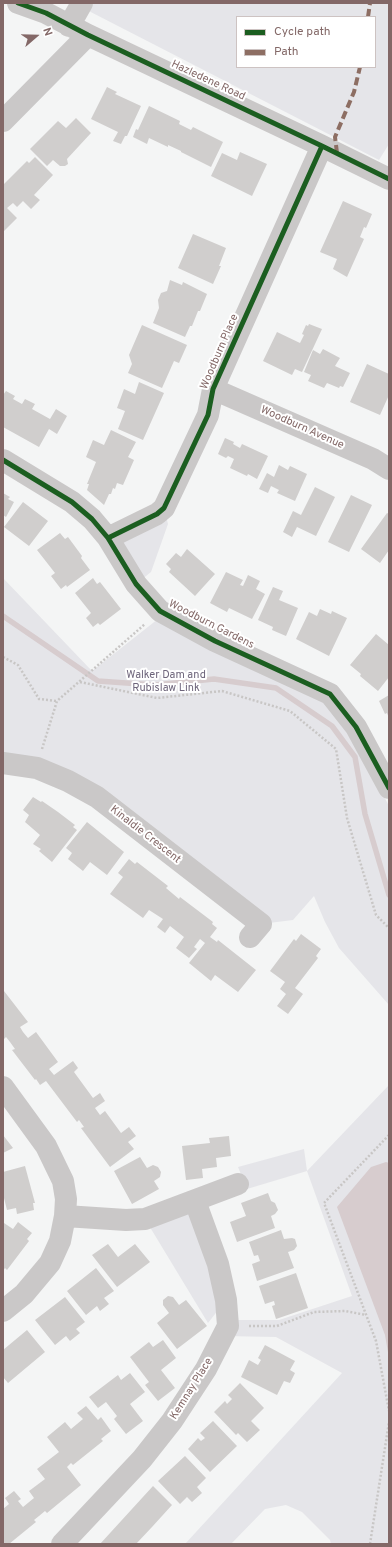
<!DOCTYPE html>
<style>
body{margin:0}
#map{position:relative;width:392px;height:1547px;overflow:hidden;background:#f4f5f5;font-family:Overpass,sans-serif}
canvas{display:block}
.frame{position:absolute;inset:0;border:4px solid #836867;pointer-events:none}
.legend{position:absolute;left:236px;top:16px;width:140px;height:52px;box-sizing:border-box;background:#fff;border:1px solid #cdc3c2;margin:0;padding:5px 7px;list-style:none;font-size:12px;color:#836867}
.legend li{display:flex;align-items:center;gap:8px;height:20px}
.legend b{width:20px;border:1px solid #cdc3c2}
.north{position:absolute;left:16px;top:16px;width:40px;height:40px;-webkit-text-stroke:3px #fff;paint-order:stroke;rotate:70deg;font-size:11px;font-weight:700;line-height:16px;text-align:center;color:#836867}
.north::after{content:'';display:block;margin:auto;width:14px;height:18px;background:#836867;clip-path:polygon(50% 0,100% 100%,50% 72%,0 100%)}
</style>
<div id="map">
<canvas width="392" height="1547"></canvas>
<div class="frame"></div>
<ul class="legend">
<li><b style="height:5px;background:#1b5e20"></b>Cycle path</li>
<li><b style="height:5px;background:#8d6e63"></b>Path</li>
</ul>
<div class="north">N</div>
</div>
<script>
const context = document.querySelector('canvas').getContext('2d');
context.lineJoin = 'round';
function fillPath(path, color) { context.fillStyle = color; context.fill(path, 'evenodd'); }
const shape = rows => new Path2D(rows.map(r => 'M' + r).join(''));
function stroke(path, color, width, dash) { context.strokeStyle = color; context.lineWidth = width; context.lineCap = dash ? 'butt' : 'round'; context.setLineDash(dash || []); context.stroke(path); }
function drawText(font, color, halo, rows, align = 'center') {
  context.font = font + ' Overpass,sans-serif'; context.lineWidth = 4; context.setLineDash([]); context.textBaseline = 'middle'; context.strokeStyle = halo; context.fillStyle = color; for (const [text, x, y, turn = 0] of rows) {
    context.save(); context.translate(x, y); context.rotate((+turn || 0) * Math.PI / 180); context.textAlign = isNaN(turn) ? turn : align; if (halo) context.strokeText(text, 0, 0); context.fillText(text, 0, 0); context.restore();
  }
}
fillPath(shape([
 [84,3,389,3,389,144,379,160,81,7],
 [237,17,375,17,375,67,237,67],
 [164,508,168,524,151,572,136,584,108,538],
 [3,578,92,671,158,619,312,694,335,710,350,732,389,806,389,1005,339,948,325,922,314,896,293,920,261,924,97,797,3,763],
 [389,1085,389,1544,331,1544,330,1540,302,1512,286,1505,265,1509,231,1544,185,1544,342,1373,276,1337,223,1336,228,1320,279,1320,352,1296,307,1171,247,1189,238,1167,304,1149,307,1171],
 [195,1201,226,1300,208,1323,145,1219]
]), '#e5e5e9');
fillPath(shape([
 [386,1162,389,1163,389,1358,385,1335,337,1207,371,1167]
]), '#d7ccce');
stroke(shape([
 [3,616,98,681,155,685,214,679,276,688,332,726,355,757,365,814,389,895]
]), '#d7ccce', 5.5);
fillPath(shape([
 [107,87,117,92,115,94,141,106,127,136,125,136,121,144,113,141,118,132,91,119],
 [149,106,180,121,179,124,191,130,193,127,223,142,211,167,181,152,181,151,168,145,168,147,149,138,147,144,133,137,136,129,138,130],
 [76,118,91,133,67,159,68,164,65,166,60,166,53,160,47,166,30,149,58,121,66,128],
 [240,152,267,164,252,196,211,176,222,153,237,160],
 [35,157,53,175,34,195,40,200,31,209,23,201,17,207,13,203,7,208,17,218,3,232,3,185,27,161,29,163],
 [343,201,372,214,366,228,364,227,360,237,364,239,347,277,333,269,337,259,320,252],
 [193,234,226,248,219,266,221,266,213,284,178,268],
 [170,280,182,285,183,282,207,294,200,311,198,311,192,326,190,326,185,337,153,323,159,308,158,300,161,293,167,291],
 [309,324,322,329,302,372,295,369,292,375,263,361,277,332,300,343,304,335,302,334,306,325,308,326],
 [142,325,187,345,179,363,174,361,162,388,128,373,132,364,129,355],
 [323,349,340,358,335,366,350,373,343,387,340,386,339,388,327,383,324,388,308,381,311,375,304,372,313,350,320,354],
 [367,364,389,374,389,395,380,415,350,402],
 [139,382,164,393,143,440,118,429,125,411,117,408,124,389,135,394],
 [6,391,15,396,13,399,22,404,25,399,35,404,32,409,50,419,56,409,67,416,57,434,49,429,39,447,3,427,3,395],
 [111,430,136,442,128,457,134,460,123,485,117,483,115,489,113,488,111,494,109,494,104,505,87,490,89,484,87,484,96,462,86,457,93,440,104,445],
 [225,438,234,442,233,444,240,448,242,444,268,456,257,479,248,474,247,476,230,468,234,459,228,456,226,458,218,454],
 [279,465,288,470,290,466,307,474,295,501,277,493,279,490,271,486,268,493,259,489,267,473,274,477],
 [315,487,335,497,316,536,297,527,292,537,283,532,293,511,301,515],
 [3,493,10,497,8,499,14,502,6,517,3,515],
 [351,495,372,505,349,552,328,542],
 [23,502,48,521,29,546,4,527],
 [387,513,389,514,389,550,380,563,361,549],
 [60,533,65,539,68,537,82,556,81,558,90,570,67,587,66,585,61,589,51,576,55,573,37,550],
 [187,549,215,574,195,596,169,572,171,569,166,564,176,553,181,557],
 [226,572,243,580,240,585,243,586,248,575,260,581,256,589,265,594,252,619,229,608,227,612,210,603],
 [93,578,97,584,100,582,121,609,100,625,98,623,93,627,86,618,91,613,75,593],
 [273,587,283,591,279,600,298,608,286,636,272,630,273,627,258,620],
 [320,609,331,614,332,611,347,618,329,656,296,639,309,612,317,616],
 [376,634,389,645,389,677,378,691,360,676,361,674,350,665],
 [389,695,389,718,387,713,385,714,379,701],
 [33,797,41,802,42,801,58,812,75,825,73,827,77,830,52,862,39,851,41,849,33,844,40,835,25,822,29,815,23,810],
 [87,822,124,852,107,875,90,862,83,871,68,859,72,853,66,848],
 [129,859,135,864,137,862,168,886,166,888,179,899,180,897,213,922,212,924,217,928,210,937,217,942,218,940,256,970,238,992,215,975,211,981,189,963,205,943,200,939,194,947,197,949,189,958,176,948,184,937,170,926,165,933,157,927,163,919,149,910,143,918,110,894,123,877,118,873],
 [301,934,321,949,316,956,318,958,295,988,303,994,288,1014,277,1006,286,994,280,989,285,982,270,971,294,939,296,941],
 [4,991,28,1022,20,1027,23,1032,28,1038,36,1032,58,1062,49,1069,54,1075,73,1061,78,1068,74,1072,93,1098,100,1093,105,1101,95,1108,100,1115,105,1111,121,1133,129,1127,136,1136,128,1142,134,1149,110,1167,81,1128,84,1127,79,1120,77,1122,46,1081,40,1085,36,1079,35,1080,12,1050,15,1049,10,1042,6,1037,4,1039,3,1037,3,992],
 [3,1135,13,1148,3,1153],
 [229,1136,231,1156,216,1158,217,1167,202,1169,203,1178,186,1180,182,1146,210,1143,209,1138],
 [140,1157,147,1168,153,1165,158,1167,161,1172,160,1177,154,1181,159,1189,132,1204,114,1171],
 [25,1166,35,1203,33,1203,34,1210,17,1214,16,1208,7,1210,3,1194,3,1172],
 [268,1193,271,1201,275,1203,278,1210,275,1214,271,1216,275,1228,237,1242,230,1222,246,1216,241,1203],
 [18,1222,32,1233,27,1239,29,1241,7,1270,5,1268,3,1271,3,1225,4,1223,13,1229],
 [281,1230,284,1239,292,1238,295,1239,297,1246,294,1250,288,1252,294,1268,257,1281,252,1264,260,1261,258,1255,254,1256,249,1242],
 [108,1244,118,1257,135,1244,150,1262,117,1287,92,1255],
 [96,1268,114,1291,104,1298,109,1304,100,1311,97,1306,86,1315,67,1291],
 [296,1273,308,1308,276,1319,272,1306,275,1305,274,1301,265,1304,259,1286],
 [168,1296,173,1297,179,1305,186,1300,207,1326,177,1349,157,1323,169,1313,163,1305,163,1300],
 [65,1297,85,1322,76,1329,80,1333,70,1341,66,1336,55,1345,35,1320],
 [27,1330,45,1352,8,1383,3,1377,3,1350],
 [163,1340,176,1358,161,1370,175,1388,158,1401,145,1385,149,1382,130,1357,149,1342,153,1347],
 [265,1345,295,1361,290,1370,295,1373,290,1383,284,1381,277,1395,241,1377,249,1360,258,1365,261,1360,258,1358],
 [130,1373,145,1392,130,1404,143,1421,126,1434,114,1419,117,1416,106,1402,98,1408,89,1397,118,1375,121,1380],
 [240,1383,264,1408,251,1421,260,1430,247,1442,238,1433,236,1435,214,1412,225,1401,227,1404,232,1399,228,1395],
 [86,1406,98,1420,101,1417,111,1431,101,1439,103,1441,73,1465,71,1463,67,1467,81,1485,47,1513,45,1511,39,1516,34,1520,36,1522,9,1544,5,1544,3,1542,3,1509,9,1504,5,1498,14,1491,21,1499,18,1501,23,1507,34,1498,29,1491,45,1479,37,1469,59,1452,47,1437,65,1422,71,1429,83,1419,77,1413],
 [213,1421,237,1446,210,1472,188,1449,198,1438,201,1441,205,1438,200,1433],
 [185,1456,206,1478,197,1487,202,1493,192,1502,187,1497,180,1504,158,1481],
 [153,1486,172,1505,152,1527,136,1544,100,1544]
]), '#d0cecd');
stroke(shape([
 [3,657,18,665,39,699,57,701],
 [80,682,157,698,222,691,290,711,336,749,347,818,376,915,389,928],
 [42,749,57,701,145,624],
 [389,1135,324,1203,376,1341,389,1411],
 [249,1326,277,1326,314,1312,345,1311,366,1315],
 [370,1544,389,1422]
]), '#c8c6c5', 2.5, [2, 2]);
stroke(shape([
 [18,3,46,13,88,35,322,146,389,179],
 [69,26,82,3],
 [3,121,88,35],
 [213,389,373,459,389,469],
 [3,460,72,502,92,519,108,538,136,584,160,611,215,641,330,694,356,727,389,788],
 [108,538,157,514,164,508,208,415,213,389,322,146],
 [3,763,37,768,68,781,97,797,261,924,250,937],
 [3,1087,46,1146,63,1181,66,1199,65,1216,60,1241,50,1263,24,1294,3,1311],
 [65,1216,126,1220,145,1219,238,1184],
 [62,1544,142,1459,172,1421,206,1369,228,1326,226,1300,218,1264,195,1201]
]), '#cac8c8', 22);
stroke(shape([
 [368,17,370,3],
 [337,153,335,137,354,92,360,67]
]), '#8d6e63', 4, [8, 4]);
stroke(shape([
 [18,3,46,13,88,35,322,146,389,179],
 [3,460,72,502,92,519,108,538,136,584,160,611,215,641,330,694,356,727,389,788],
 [108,538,157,514,164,508,208,415,213,389,322,146]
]), '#1b5e20', 5);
drawText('11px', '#836867', '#fff', [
 ["Hazledene Road",208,81,25],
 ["Woodburn Place",220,352,-67],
 ["Woodburn Avenue",302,428,24],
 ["Woodburn Gardens",211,625,27],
 ["Kinaldie Crescent",145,835,38],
 ["Kemnay Place",192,1389,-58]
]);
drawText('11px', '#6e657b', '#fff', [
 ["Walker Dam and",166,676],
 ["Rubislaw Link",166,689]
]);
</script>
